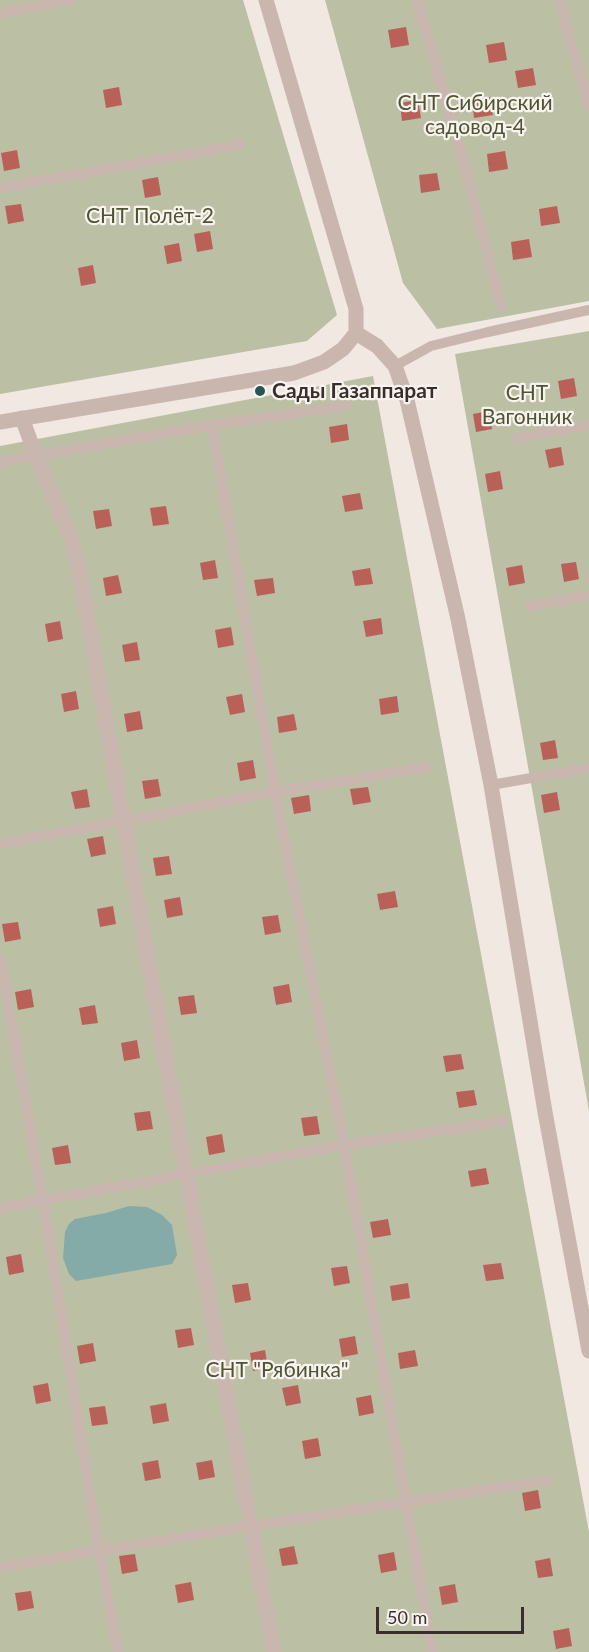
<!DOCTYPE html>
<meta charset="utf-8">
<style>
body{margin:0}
#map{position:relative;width:589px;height:1652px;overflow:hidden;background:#f1e8e2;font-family:Lato,sans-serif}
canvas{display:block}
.scale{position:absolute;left:376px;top:1607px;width:148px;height:27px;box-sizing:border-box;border:3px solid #382e2c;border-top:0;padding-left:8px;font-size:18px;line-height:21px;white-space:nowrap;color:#382e2c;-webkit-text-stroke:4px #f9f3ef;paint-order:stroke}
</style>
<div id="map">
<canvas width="589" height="1652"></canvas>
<div class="scale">50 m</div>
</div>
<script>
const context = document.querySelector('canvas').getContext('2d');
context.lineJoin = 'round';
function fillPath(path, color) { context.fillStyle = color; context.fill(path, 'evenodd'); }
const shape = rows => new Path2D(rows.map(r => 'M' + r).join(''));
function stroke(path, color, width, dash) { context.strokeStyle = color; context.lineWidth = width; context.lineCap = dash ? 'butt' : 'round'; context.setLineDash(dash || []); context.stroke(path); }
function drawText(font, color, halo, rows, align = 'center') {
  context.font = font + ' Lato,sans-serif'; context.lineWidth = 4.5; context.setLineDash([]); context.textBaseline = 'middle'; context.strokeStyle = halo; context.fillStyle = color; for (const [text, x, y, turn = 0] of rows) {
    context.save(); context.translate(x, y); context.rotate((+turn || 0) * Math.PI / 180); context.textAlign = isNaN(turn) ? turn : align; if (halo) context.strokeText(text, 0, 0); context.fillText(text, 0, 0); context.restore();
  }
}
fillPath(shape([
 [0,0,243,0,337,315,307,341,0,394],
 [325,0,589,0,589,301,437,329,403,283],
 [589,331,589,1111,455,354],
 [373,376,589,1532,589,1652,0,1652,0,446]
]), '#bbbfa3');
fillPath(shape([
 [129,1206,147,1207,162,1215,172,1225,177,1255,172,1264,76,1281,69,1274,63,1258,65,1232,69,1224,75,1219,106,1213]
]), '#84aba7');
fillPath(shape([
 [406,27,409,45,391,48,388,30],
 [504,42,507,60,489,63,486,45],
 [533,68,536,85,518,88,515,71],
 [119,87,122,105,106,108,103,90],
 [490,97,493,115,474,118,472,100],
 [418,100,421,118,402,121,400,103],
 [17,150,20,168,4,171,1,153],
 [505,151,508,169,489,172,487,154],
 [437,173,440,190,421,193,419,175],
 [158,177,161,195,145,198,142,180],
 [21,204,24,221,8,224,5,206],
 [557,206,560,223,541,226,539,209],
 [210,231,213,249,197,252,194,234],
 [529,239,532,257,513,260,511,242],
 [179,243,182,261,167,264,164,246],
 [93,265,96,283,81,286,78,268],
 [574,378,577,396,561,399,558,381],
 [489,411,492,429,476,432,473,414],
 [347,424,349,440,331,443,329,427],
 [561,447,564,465,549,468,545,450],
 [500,471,503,489,488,492,485,474],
 [360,493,363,509,345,512,342,496],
 [166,506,169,524,153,526,150,508],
 [109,509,112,526,96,529,93,511],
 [215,560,218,578,203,580,200,563],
 [576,562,579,579,564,582,561,564],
 [522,565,525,583,509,586,506,568],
 [370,568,373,584,355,586,352,571],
 [118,575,122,593,106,596,103,578],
 [273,578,275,593,257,596,254,580],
 [381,618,383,634,366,637,363,621],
 [60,621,63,639,48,642,45,624],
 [231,627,234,645,218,648,215,630],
 [137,642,140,660,125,662,122,645],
 [76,691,79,709,64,712,61,694],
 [242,694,245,712,230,715,226,697],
 [397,696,399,712,381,715,379,699],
 [140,711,143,729,127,732,124,714],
 [294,714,297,730,279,733,277,717],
 [555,740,558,758,543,760,540,743],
 [253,760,256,778,240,781,237,763],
 [158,779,161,796,145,799,142,781],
 [368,787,371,802,353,805,350,789],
 [87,789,90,807,75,809,71,792],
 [557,792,560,810,544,813,541,795],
 [309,795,311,811,294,814,291,798],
 [103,836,106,854,91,857,87,839],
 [169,856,172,874,156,876,153,858],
 [395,891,398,907,380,910,377,894],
 [180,897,183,915,167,918,164,900],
 [113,906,116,924,100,927,97,909],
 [278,915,281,932,265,935,262,917],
 [18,922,21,939,5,942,2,924],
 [289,984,292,1002,276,1005,273,987],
 [31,989,34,1007,18,1010,15,992],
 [194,995,197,1013,181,1015,178,997],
 [95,1005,98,1023,82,1025,79,1008],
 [137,1040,140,1058,124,1061,121,1043],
 [461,1054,464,1069,446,1072,443,1056],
 [474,1090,477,1105,459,1108,456,1092],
 [150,1111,153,1129,137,1131,134,1113],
 [317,1116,320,1134,304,1136,301,1118],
 [222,1134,225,1152,209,1155,206,1137],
 [68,1145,71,1163,55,1165,52,1148],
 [486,1168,489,1184,471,1187,468,1171],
 [388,1219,391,1235,373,1238,370,1222],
 [21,1254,24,1272,9,1275,6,1257],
 [501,1263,504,1279,486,1281,483,1265],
 [347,1266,350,1283,334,1286,331,1268],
 [248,1283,251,1300,235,1303,232,1285],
 [408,1283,410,1298,392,1301,390,1286],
 [191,1328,194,1345,178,1348,175,1330],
 [355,1336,358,1354,342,1357,339,1339],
 [93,1343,96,1361,80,1364,77,1346],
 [265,1350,268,1368,253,1371,250,1353],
 [415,1350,418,1366,400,1369,398,1353],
 [48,1383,51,1401,36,1404,33,1386],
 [298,1385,301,1403,286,1406,282,1388],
 [371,1395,374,1413,359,1416,356,1398],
 [166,1403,169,1421,153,1424,150,1406],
 [105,1406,108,1424,92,1426,89,1408],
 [318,1438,321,1456,305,1459,302,1441],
 [158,1460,161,1478,145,1481,142,1463],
 [212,1460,215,1477,199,1480,196,1463],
 [538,1490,541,1508,525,1511,522,1493],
 [294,1546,298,1564,282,1566,279,1549],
 [394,1552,397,1570,381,1573,378,1555],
 [135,1554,138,1571,122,1574,119,1556],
 [550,1558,553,1576,538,1578,535,1561],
 [191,1582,194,1600,178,1603,175,1585],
 [455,1584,458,1602,442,1605,439,1587],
 [31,1591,34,1608,18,1611,15,1593],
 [569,1628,572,1646,556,1649,553,1631]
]), '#b96059');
stroke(shape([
 [417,0,458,141,501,306],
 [559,0,589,107],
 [0,13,71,0],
 [0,188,239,145],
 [395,366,431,346,488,332,589,310],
 [212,425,275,792,344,1145,432,1652],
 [516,438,589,425],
 [0,462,212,425,347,406],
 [531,606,589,596],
 [491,785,589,768],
 [0,844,275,792,427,767],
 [0,958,43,1201,99,1550,118,1652],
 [0,1208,344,1145,504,1121],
 [0,1567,250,1526,549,1480]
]), '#c9b7af', 10);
stroke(shape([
 [356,333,377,346,395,366,407,400,458,619,491,785,545,1112,589,1351],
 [22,418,36,456,71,538,82,586,186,1174,274,1652]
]), '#c9b7af', 15);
stroke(shape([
 [0,422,294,373,324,362,343,349,356,333,356,309,266,0]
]), '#c9b7af', 15);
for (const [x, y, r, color] of [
 [260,391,6,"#265651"]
]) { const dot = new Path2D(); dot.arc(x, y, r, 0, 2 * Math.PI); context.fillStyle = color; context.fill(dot); stroke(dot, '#f9f3ef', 2); }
drawText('21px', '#4d5433', '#f9f3ef', [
 ["СНТ Сибирский",475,103],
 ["садовод-4",475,127],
 ["СНТ Полёт-2",150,216],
 ["СНТ",527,393],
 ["Вагонник",527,417],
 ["СНТ \"Рябинка\"",277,1370]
]);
drawText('bold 21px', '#382e2c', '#f9f3ef', [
 ["Сады Газаппарат",272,391]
], 'left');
</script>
